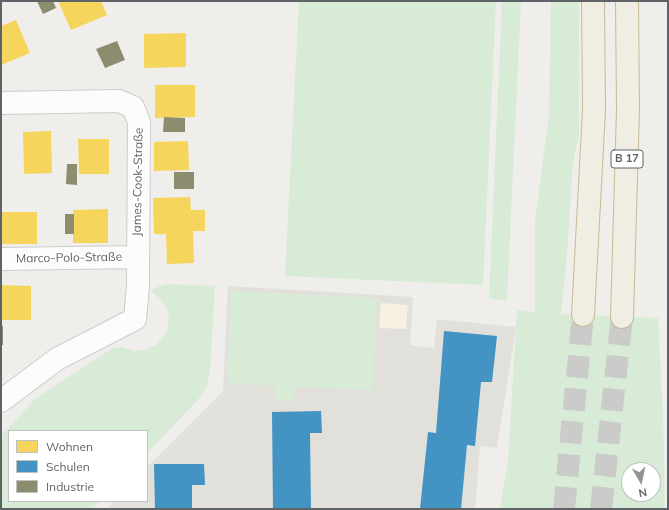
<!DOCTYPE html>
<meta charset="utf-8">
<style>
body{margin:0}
#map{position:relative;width:669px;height:510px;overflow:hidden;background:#efeeea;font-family:Mulish,sans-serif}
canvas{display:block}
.frame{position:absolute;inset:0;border:2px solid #5f6368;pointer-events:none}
.legend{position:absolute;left:8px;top:430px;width:140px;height:72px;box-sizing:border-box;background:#fff;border:1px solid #bfc1c3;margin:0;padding:5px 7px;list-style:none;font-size:12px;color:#5f6368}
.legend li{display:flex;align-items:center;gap:8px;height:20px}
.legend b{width:20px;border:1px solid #bfc1c3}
.north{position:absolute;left:621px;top:462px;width:40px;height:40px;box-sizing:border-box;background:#fff;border:1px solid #bfc1c3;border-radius:50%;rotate:171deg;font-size:11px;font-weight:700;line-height:16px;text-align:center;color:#5f6368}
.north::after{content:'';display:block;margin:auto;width:14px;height:18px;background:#919496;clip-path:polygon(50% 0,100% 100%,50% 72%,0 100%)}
</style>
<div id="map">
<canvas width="669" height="510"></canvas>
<div class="frame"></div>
<ul class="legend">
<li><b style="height:11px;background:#f6d55c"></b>Wohnen</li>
<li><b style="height:11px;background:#4393c3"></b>Schulen</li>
<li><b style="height:11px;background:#8c8c6e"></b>Industrie</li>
</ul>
<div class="north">N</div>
</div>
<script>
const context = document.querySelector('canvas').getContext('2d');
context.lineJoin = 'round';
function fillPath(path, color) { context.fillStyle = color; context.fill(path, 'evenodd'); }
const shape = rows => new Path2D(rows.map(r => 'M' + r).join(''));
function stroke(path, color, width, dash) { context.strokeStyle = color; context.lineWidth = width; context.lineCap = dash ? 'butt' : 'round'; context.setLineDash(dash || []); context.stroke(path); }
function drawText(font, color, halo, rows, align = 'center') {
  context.font = font + ' Mulish,sans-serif'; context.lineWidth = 4; context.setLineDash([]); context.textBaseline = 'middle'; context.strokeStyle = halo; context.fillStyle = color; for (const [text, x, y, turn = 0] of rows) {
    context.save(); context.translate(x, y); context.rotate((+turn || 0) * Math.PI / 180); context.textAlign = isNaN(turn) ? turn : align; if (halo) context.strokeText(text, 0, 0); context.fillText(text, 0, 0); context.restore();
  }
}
fillPath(shape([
 [228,286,413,297,410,345,434,348,437,319,516,327,497,448,480,446,475,509,107,509,115,501,147,501,147,467,223,391]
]), '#e2e0da');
fillPath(shape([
 [299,1,496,1,483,285,285,276],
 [502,1,521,1,507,300,489,299],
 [551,1,579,1,579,136,573,162,567,256,561,314,658,318,663,414,665,509,500,509,508,460,517,310,535,312,535,222,549,114],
 [629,470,653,470,653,494,629,494],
 [165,284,215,286,210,372,206,388,197,401,147,453,147,431,9,431,9,501,100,501,92,509,1,509,1,436,36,398,113,348,122,347,135,351,146,350,157,344,167,333,169,316,164,303,151,290],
 [231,291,377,298,373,390,296,387,293,400,276,400,274,386,227,383]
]), '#d8ebd6');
fillPath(shape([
 [381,303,408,305,406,329,379,328]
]), '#f6f1e1');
fillPath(shape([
 [58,1,101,1,107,15,71,30],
 [16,20,30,53,1,65,1,26],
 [186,33,186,67,144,68,144,34],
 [155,85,195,85,195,117,155,118],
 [51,131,52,173,24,174,23,132],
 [78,139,109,139,109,174,79,174],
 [188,141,189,170,154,171,154,142],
 [190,197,191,210,205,210,205,231,193,231,194,263,167,264,166,234,154,234,153,198],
 [108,209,108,243,73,243,73,210],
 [1,212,37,212,37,244,2,244],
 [1,285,31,286,31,320,1,320]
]), '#f6d55c');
fillPath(shape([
 [444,331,497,336,492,382,481,382,475,446,467,445,461,509,420,509,428,432,436,433],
 [321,411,322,433,310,433,311,509,273,509,272,412],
 [154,464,204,464,205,485,192,485,192,509,155,509]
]), '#4393c3');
fillPath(shape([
 [37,1,53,1,56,8,43,14],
 [117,41,125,60,105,68,96,49],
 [164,117,185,118,185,132,163,132],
 [67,164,77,164,77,185,66,184],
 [174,172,194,172,194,189,174,189],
 [65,214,74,214,74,234,65,234],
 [1,326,3,326,3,345,1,345]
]), '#8c8c6e');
stroke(shape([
 [564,509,583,315],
 [601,509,622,317]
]), '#cbcbca', 22, [22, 11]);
const minor = shape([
 [1,103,119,101,133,107,139,122,138,286,135,319,57,359,1,401],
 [1,259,137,257]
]);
const highway = shape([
 [583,315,594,110,593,1],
 [622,317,628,109,627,1]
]);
stroke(minor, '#cbcccc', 24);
stroke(highway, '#c8b996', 24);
stroke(minor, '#fdfcfc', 22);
stroke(highway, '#f0ede3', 22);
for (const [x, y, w] of [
 [627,159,32]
]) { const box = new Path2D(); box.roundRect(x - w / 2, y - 9, w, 18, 3); context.fillStyle = '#fff'; context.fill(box); stroke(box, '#5f6368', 1); }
drawText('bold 11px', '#5f6368', null, [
 ["B 17",627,159]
]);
drawText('12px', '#5f6368', '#fff', [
 ["James-Cook-Straße",138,182,-89],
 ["Marco-Polo-Straße",69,258,-1]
]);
</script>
